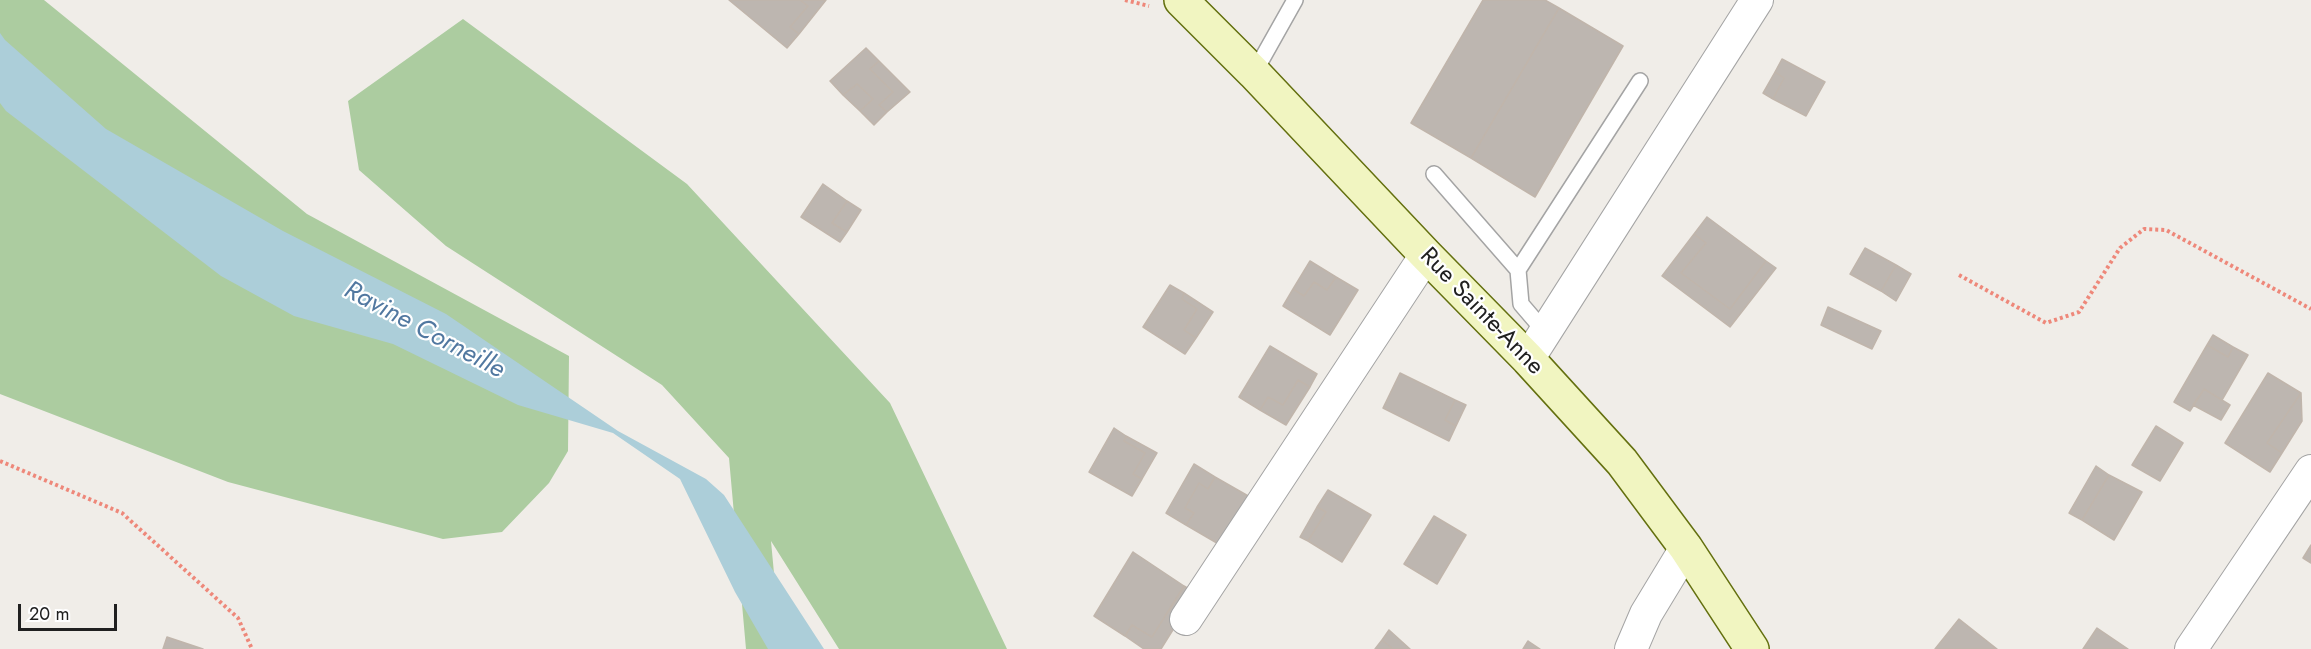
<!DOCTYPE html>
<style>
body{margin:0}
#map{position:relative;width:2311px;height:649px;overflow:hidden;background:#f0ede8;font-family:Jost,sans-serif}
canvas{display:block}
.scale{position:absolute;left:18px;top:604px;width:99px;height:27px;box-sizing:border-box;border:3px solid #202020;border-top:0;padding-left:8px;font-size:18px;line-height:21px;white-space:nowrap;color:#202020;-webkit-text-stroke:4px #fff;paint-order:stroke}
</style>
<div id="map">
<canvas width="2311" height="649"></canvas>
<div class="scale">20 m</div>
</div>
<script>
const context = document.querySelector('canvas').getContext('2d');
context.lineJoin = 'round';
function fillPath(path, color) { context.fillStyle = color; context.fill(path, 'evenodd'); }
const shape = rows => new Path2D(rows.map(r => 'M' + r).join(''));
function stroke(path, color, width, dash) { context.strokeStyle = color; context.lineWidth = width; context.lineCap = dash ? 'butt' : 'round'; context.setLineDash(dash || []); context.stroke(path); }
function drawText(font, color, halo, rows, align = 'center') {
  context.font = font + ' Jost,sans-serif'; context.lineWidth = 4.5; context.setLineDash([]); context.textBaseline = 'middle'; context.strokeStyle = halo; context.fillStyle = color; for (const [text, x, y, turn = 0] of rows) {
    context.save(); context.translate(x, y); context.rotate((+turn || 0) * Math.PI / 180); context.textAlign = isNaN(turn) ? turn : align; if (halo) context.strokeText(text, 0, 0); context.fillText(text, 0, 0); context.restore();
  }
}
fillPath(shape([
 [0,0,44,0,307,214,569,356,568,451,549,483,502,532,443,539,228,482,0,394],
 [463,19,687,184,890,403,1007,649,839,649,771,541,781,649,746,649,729,458,662,385,446,246,359,170,348,101]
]), '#accca0');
fillPath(shape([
 [0,33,5,40,106,129,283,231,446,314,618,431,706,479,724,495,824,649,768,649,735,592,680,479,613,433,518,405,393,344,294,316,221,276,6,111,0,103]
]), '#acced9');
const building = shape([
 [729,0,800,0,808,6,790,27,799,34,787,48,729,0],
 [800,0,826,0,799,34,790,27,808,6,800,0],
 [1483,0,1545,0,1559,8,1471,158,1411,123,1483,0],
 [1559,8,1623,46,1535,197,1471,158,1559,8],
 [866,48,879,61,870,69,893,92,879,105,887,112,874,125,860,111,873,99,857,84,843,95,830,81,866,48],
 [1782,59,1825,82,1806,116,1773,99,1784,78,1775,72,1782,59],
 [879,61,910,92,887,112,879,105,893,92,870,69,879,61],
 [1775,72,1784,78,1773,99,1763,93,1775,72],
 [857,84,873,99,860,111,843,95,857,84],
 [823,184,847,201,832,223,847,232,840,242,801,217,823,184],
 [847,201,861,210,847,232,832,223,847,201],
 [1707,217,1766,261,1730,309,1681,273,1706,243,1694,234,1707,217],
 [1694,234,1706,243,1681,273,1730,309,1766,261,1776,268,1730,327,1662,276,1694,234],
 [1865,248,1896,265,1881,291,1850,274,1865,248],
 [1310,261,1336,277,1327,290,1314,282,1304,296,1293,289,1310,261],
 [1896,265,1911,274,1896,301,1881,291,1896,265],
 [1336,277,1358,290,1330,335,1283,306,1293,289,1304,296,1314,282,1327,290,1336,277],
 [1170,285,1184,293,1182,299,1197,309,1184,330,1196,338,1185,354,1143,327,1170,285],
 [1184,293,1213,312,1196,338,1184,330,1197,309,1182,299,1184,293],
 [1828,307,1881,331,1872,349,1821,325,1828,307],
 [2213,335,2233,347,2228,357,2207,345,2213,335],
 [2207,345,2228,357,2233,347,2248,355,2222,400,2204,389,2190,411,2174,402,2207,345],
 [1270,346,1317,374,1310,387,1298,380,1283,405,1268,397,1260,410,1239,397,1270,346],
 [1400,373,1455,400,1445,420,1456,426,1449,441,1383,408,1400,373],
 [2268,373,2301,393,2267,443,2282,453,2270,472,2225,443,2268,373],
 [1298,380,1310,387,1286,425,1260,410,1268,397,1283,405,1298,380],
 [2204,389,2230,405,2221,420,2193,405,2204,389],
 [2301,393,2302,421,2282,453,2267,443,2301,393],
 [1455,400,1466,405,1456,426,1445,420,1455,400],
 [2156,426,2183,443,2160,481,2132,465,2156,426],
 [1114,428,1126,436,1124,441,1145,453,1133,474,1142,479,1132,496,1089,472,1114,428],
 [1126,436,1157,453,1142,479,1133,474,1145,453,1124,441,1126,436],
 [1194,464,1215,477,1208,489,1199,483,1185,508,1194,513,1186,525,1166,513,1194,464],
 [2096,466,2109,475,2082,520,2069,513,2096,466],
 [2109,475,2142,492,2114,540,2082,520,2109,475],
 [1215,477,1250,497,1222,546,1186,525,1194,513,1185,508,1199,483,1208,489,1215,477],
 [1328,490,1371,515,1342,562,1308,541,1326,512,1317,507,1328,490],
 [1317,507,1326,512,1308,541,1300,537,1317,507],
 [1434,516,1466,535,1437,584,1404,564,1434,516],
 [2311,545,2311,563,2303,558,2311,545],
 [1133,552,1184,586,1152,637,1132,625,1125,636,1094,616,1133,552],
 [1184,586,1196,593,1161,649,1144,649,1125,636,1132,625,1152,637,1184,586],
 [1959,619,1997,649,1935,649,1959,619],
 [2097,628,2128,649,2083,649,2097,628],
 [1389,630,1410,649,1393,649,1382,640,1389,630],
 [167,637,203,649,163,649,167,637],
 [1382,640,1393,649,1375,649,1382,640],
 [1528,641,1540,649,1523,649,1528,641]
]);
fillPath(building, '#bdb6b0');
stroke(building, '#c0b5ab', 1.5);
const lane = shape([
 [1254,73,1295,0],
 [1434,174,1518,270,1521,304,1545,332],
 [1518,270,1640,81]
]);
const street = shape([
 [1528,359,1757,0],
 [1186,619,1426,255],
 [1631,649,1646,614,1686,548],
 [2191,649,2311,471]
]);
const secondary = shape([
 [1181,0,1254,73,1426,255,1528,359,1622,462,1686,548,1752,649]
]);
stroke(lane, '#a4a4a4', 18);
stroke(street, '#a4a4a4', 34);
stroke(secondary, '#64700f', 36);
stroke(shape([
 [1125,0,1149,6],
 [1959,275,2046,323,2079,312,2120,248,2144,229,2166,230,2311,309],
 [0,461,122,513,238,618,252,649]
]), '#ee887a', 4, [3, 3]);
stroke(lane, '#fff', 15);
stroke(street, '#fff', 32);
stroke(secondary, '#f1f5c1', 33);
drawText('24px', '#202020', '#fff', [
 ["Rue Sainte-Anne",1481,312,46]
]);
drawText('italic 26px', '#5178a0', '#fff', [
 ["Ravine Corneille",424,331,28]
]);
</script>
